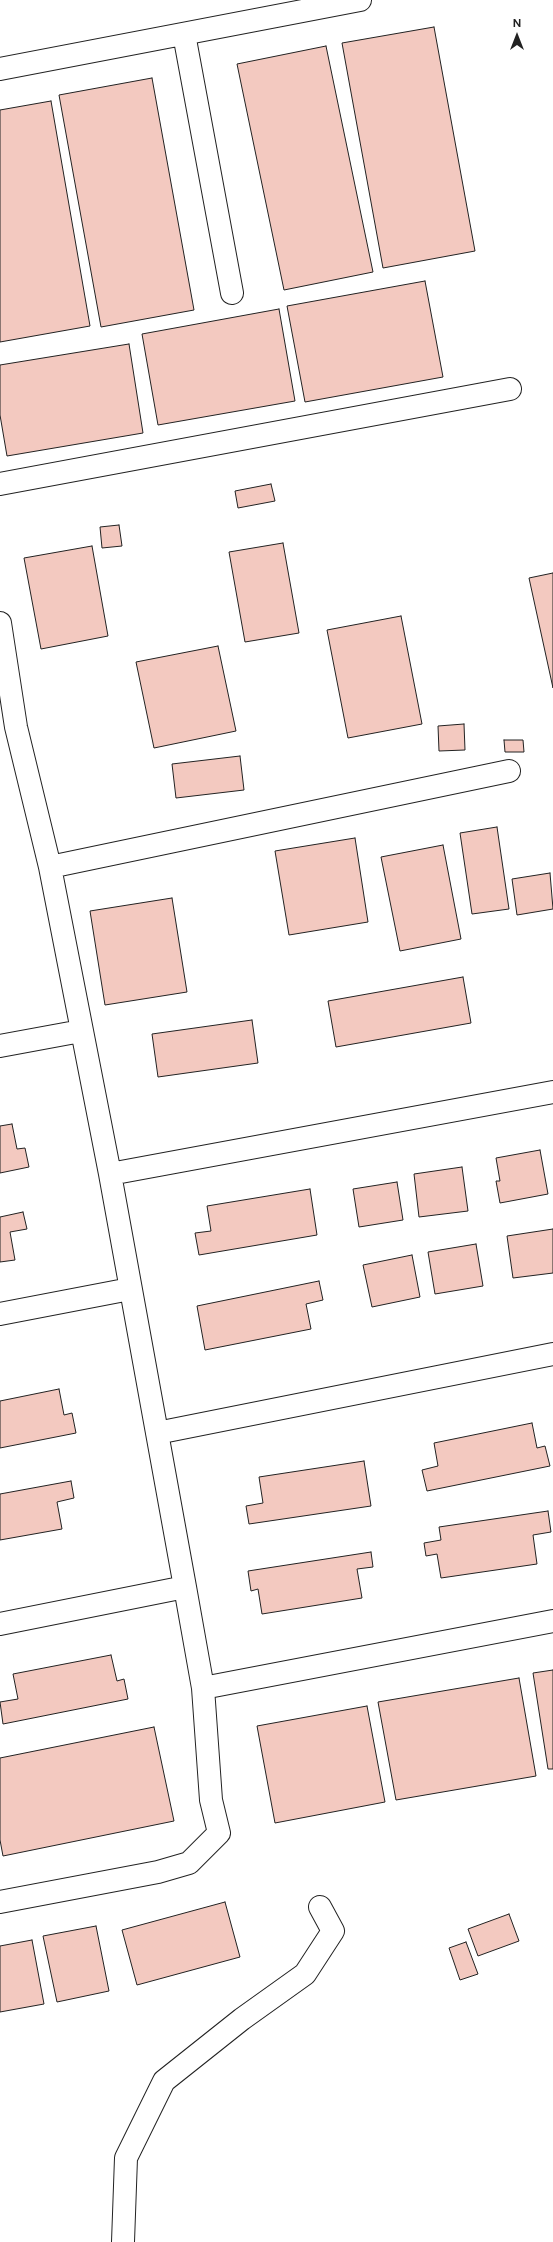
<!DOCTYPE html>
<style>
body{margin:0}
#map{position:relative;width:553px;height:2242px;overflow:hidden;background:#fff;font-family:Figtree,sans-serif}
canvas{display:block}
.north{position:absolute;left:497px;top:16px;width:40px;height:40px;-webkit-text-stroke:3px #fff;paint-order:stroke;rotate:0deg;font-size:11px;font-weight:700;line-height:16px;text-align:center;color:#222}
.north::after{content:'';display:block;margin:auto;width:14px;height:18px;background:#222;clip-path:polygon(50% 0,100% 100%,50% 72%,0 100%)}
</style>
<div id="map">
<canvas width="553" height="2242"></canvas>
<div class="north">N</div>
</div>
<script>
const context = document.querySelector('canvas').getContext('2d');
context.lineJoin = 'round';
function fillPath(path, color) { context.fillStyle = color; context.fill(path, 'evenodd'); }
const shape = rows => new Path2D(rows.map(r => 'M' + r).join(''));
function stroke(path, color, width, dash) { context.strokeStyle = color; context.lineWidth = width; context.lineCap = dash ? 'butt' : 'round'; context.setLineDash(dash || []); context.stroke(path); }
const building = shape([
 [434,27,475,251,383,268,342,43,434,27],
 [326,46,373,272,284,290,237,64,326,46],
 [152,78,194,310,101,327,59,95,152,78],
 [51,101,90,326,0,342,0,110,51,101],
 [425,281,443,377,305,402,287,306,425,281],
 [279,309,295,401,158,425,142,334,279,309],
 [129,344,143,433,7,456,0,415,0,365,129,344],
 [271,484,275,501,238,508,235,491,271,484],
 [119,525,122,546,102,548,100,527,119,525],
 [283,543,299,633,245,642,229,552,283,543],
 [92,546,108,636,41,649,24,558,92,546],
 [553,573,553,688,529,578,553,573],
 [401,616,422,724,348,738,327,630,401,616],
 [218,646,236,731,154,748,136,662,218,646],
 [464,724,465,750,439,751,438,726,464,724],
 [504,740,523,740,524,752,505,752,504,740],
 [240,756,244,790,176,798,172,764,240,756],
 [497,827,509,909,472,914,460,833,497,827],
 [355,838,368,922,289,935,275,851,355,838],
 [443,845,461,939,400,951,381,857,443,845],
 [550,873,553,909,517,915,512,879,550,873],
 [172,898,187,992,105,1005,90,911,172,898],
 [463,977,471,1023,336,1047,328,1001,463,977],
 [252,1020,258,1063,158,1077,152,1034,252,1020],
 [12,1124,17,1149,25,1148,29,1167,0,1173,0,1126,12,1124],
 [540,1150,548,1194,500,1203,496,1181,500,1181,496,1158,540,1150],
 [462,1167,468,1211,419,1217,414,1174,462,1167],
 [397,1182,403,1220,359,1227,353,1189,397,1182],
 [310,1189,317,1235,199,1255,195,1233,211,1231,207,1206,310,1189],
 [23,1212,27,1229,10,1232,15,1260,0,1262,0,1217,23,1212],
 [553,1229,553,1273,513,1278,507,1236,553,1229],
 [476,1244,483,1286,435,1294,428,1252,476,1244],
 [412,1255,420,1297,372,1307,363,1265,412,1255],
 [319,1281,323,1300,306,1304,311,1329,205,1350,197,1306,319,1281],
 [59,1389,64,1415,72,1413,76,1433,0,1448,0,1401,59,1389],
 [532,1423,537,1448,545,1446,550,1466,427,1491,422,1470,438,1466,434,1443,532,1423],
 [364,1461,371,1506,249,1524,246,1506,263,1503,259,1477,364,1461],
 [71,1481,74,1498,57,1502,62,1529,0,1540,0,1494,71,1481],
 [548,1511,551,1532,533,1535,537,1564,441,1578,437,1554,426,1556,424,1543,441,1540,439,1527,548,1511],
 [371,1552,373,1567,357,1569,362,1598,262,1614,258,1589,251,1591,248,1571,371,1552],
 [111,1655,117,1681,124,1679,128,1699,3,1724,0,1702,18,1699,13,1674,111,1655],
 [553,1670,553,1769,548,1769,533,1673,553,1670],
 [519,1678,536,1776,396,1800,378,1702,519,1678],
 [367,1706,385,1802,275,1823,257,1726,367,1706],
 [154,1727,174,1821,3,1856,0,1840,0,1758,154,1727],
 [225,1902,240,1957,137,1985,122,1930,225,1902],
 [509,1914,519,1941,478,1956,468,1929,509,1914],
 [96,1926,109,1991,57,2002,43,1936,96,1926],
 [32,1940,44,2004,0,2012,0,1946,32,1940],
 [466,1942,478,1974,460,1980,449,1948,466,1942]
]);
fillPath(building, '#f3c9c0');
stroke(building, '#222', 1);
const minor = shape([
 [184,34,232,293],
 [0,69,360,0],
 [0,484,510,389],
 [0,623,16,727,50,867,110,1174,185,1587,203,1688,211,1800,219,1833,189,1863,158,1872,0,1902],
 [50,867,509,771],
 [0,1046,81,1031],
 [110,1174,553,1092],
 [0,1314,130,1289],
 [157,1433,553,1354],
 [0,1624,185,1587],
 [203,1688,553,1621],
 [123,2242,126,2158,164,2081,242,2019,305,1974,333,1931,320,1907]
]);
stroke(minor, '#222', 24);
stroke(minor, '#fff', 22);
</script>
